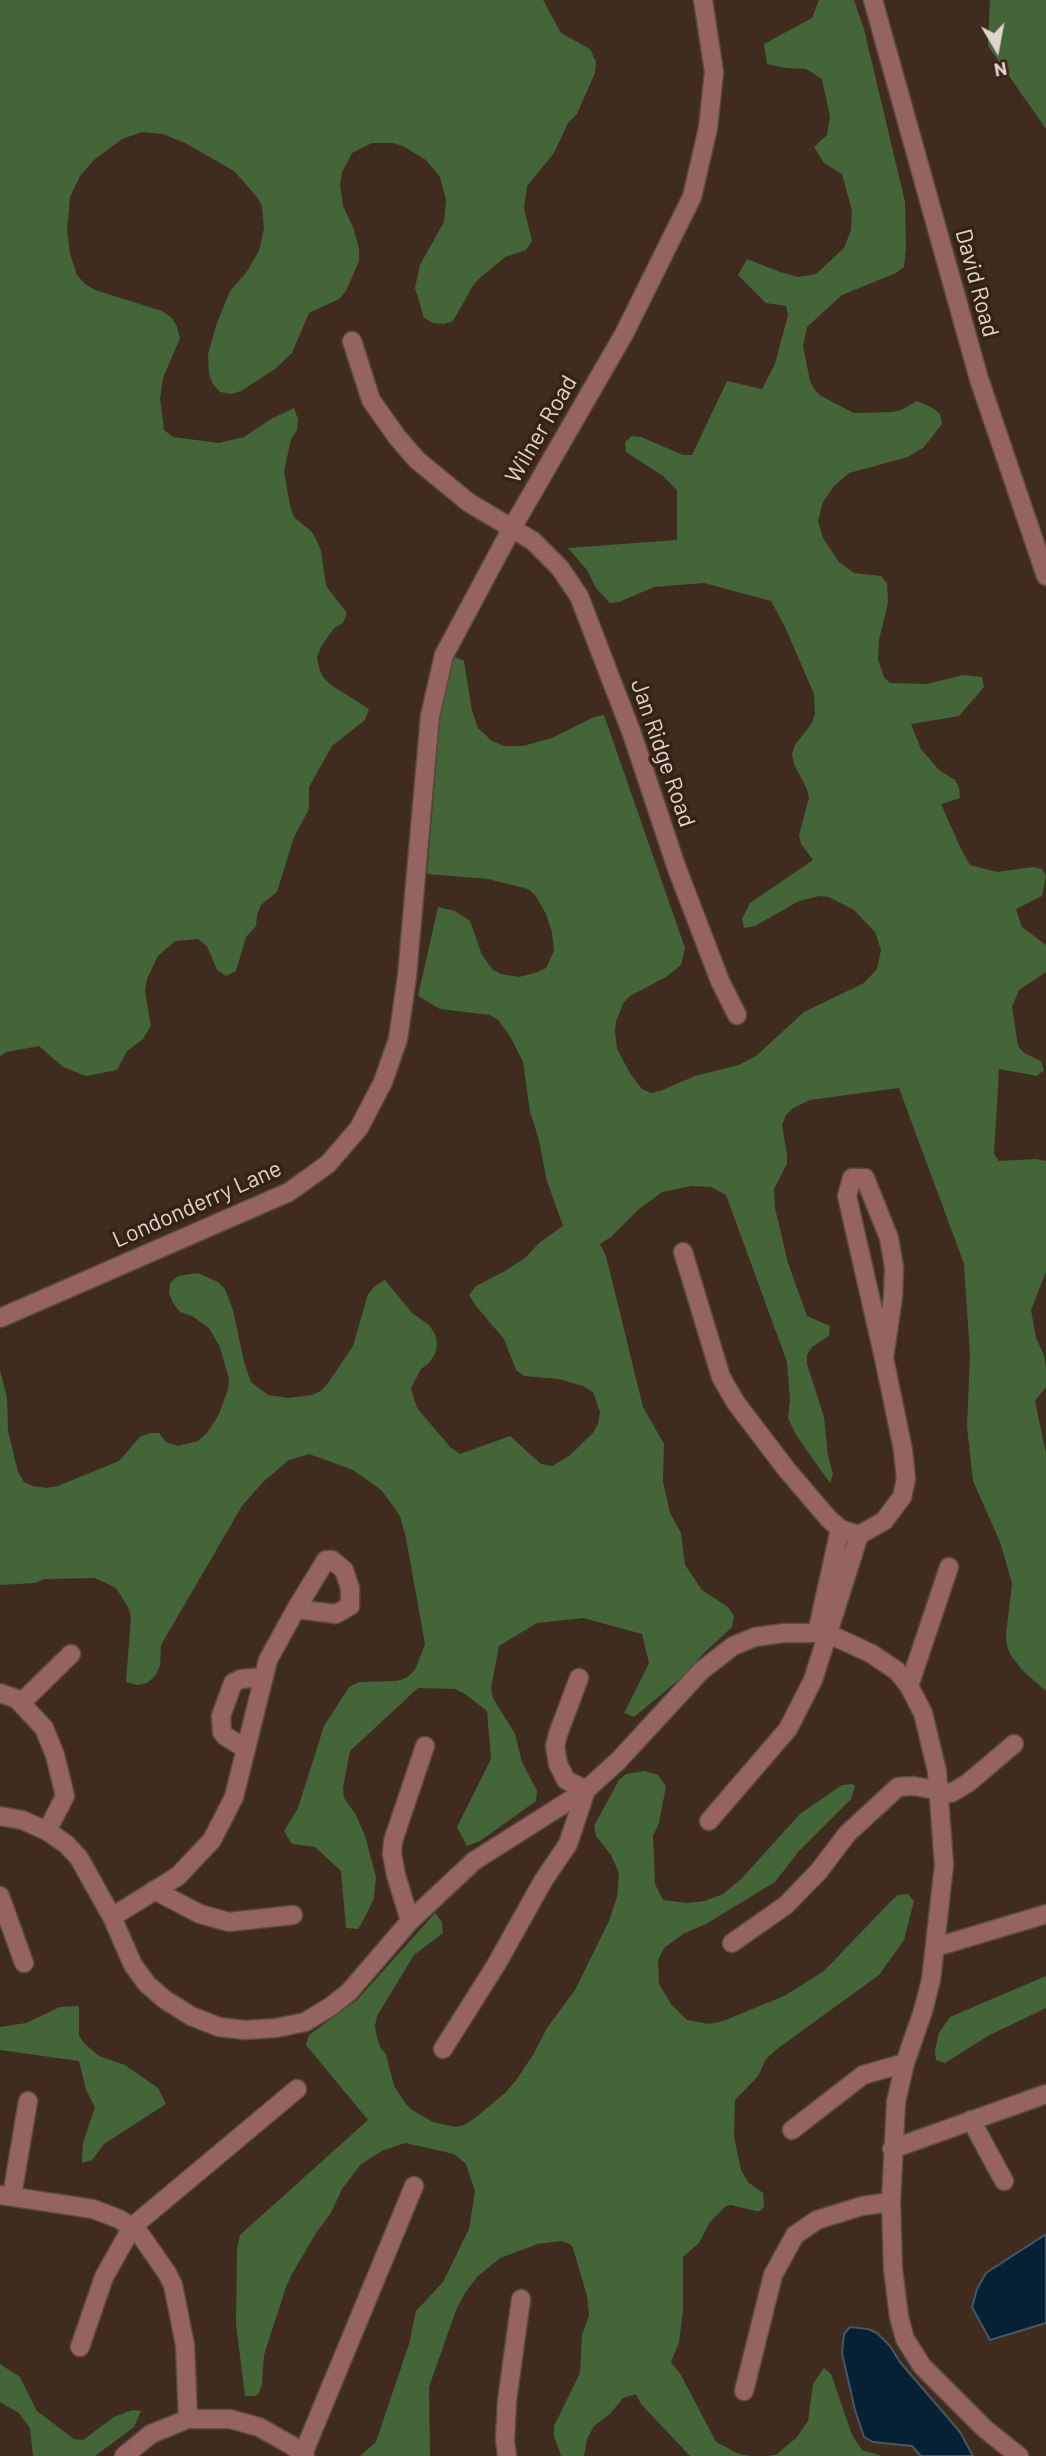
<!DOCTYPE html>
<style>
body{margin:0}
#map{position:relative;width:1046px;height:2456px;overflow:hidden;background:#3f2c1f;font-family:Barlow,sans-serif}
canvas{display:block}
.north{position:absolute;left:962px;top:14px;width:70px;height:70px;-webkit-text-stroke:5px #342215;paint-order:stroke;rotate:170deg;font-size:19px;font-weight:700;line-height:28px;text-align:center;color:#e1d4cc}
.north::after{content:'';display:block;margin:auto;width:24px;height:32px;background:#e1d4cc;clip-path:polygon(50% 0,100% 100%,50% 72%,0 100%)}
</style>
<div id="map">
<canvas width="1046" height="2456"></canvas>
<div class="north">N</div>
</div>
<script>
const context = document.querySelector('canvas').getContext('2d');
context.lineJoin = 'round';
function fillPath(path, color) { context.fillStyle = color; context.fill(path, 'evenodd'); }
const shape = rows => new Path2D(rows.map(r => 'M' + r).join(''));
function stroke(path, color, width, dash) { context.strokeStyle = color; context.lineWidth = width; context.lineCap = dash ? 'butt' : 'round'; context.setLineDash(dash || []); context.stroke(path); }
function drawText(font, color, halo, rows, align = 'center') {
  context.font = font + ' Barlow,sans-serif'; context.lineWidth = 7; context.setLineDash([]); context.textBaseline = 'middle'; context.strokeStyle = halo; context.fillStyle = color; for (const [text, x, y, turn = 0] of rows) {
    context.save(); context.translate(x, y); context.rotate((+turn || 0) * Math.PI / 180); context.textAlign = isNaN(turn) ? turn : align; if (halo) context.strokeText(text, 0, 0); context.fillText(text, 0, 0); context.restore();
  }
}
fillPath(shape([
 [0,0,543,0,561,33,590,49,596,62,595,73,577,114,568,123,554,153,527,186,524,208,532,241,526,250,505,257,481,277,474,284,453,321,444,324,433,323,424,318,415,288,420,265,444,222,446,200,440,177,426,160,403,146,393,143,372,143,352,153,342,172,340,184,343,206,353,227,359,249,359,261,346,291,339,299,309,313,292,353,275,369,241,391,231,394,220,392,213,384,209,374,208,354,217,323,230,291,246,273,259,251,264,229,262,206,257,197,234,171,185,143,163,134,142,132,122,139,94,160,80,176,70,197,67,230,70,254,77,275,85,284,95,290,162,311,172,318,177,327,180,338,163,378,160,399,164,430,173,437,219,443,244,437,271,419,294,408,298,419,297,430,291,439,284,471,290,506,294,517,312,532,317,541,321,551,326,586,347,613,343,623,334,628,321,647,317,657,319,668,323,677,331,685,369,709,365,720,332,746,309,787,309,809,294,837,277,892,261,905,257,915,256,926,246,937,236,971,226,976,217,970,207,946,198,939,175,941,158,956,147,979,145,992,151,1026,143,1039,127,1051,117,1070,86,1076,63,1067,39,1046,7,1052,0,1056],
 [819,0,854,0,864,29,905,202,906,248,904,267,896,273,842,295,807,327,803,346,810,381,814,389,821,396,854,413,892,412,901,410,917,401,933,408,940,414,942,424,924,447,908,457,849,473,834,486,823,502,818,521,823,538,839,562,854,573,881,576,887,583,888,603,879,640,878,659,884,677,890,683,926,684,964,675,982,677,984,687,959,716,911,724,921,749,939,770,955,780,959,788,960,798,941,804,961,849,970,865,997,872,1033,867,1042,869,1046,876,1042,896,1016,909,1022,927,1046,945,1046,972,1019,990,1012,1007,1018,1046,1024,1053,1041,1061,1044,1070,1037,1076,999,1069,994,1154,999,1161,1036,1159,1046,1161,1046,1272,1031,1310,1036,1338,1044,1355,1046,1368,1046,1387,1035,1401,1046,1453,1046,1691,1022,1670,1010,1654,1007,1645,1006,1635,1012,1583,1000,1542,973,1481,967,1427,970,1356,964,1264,899,1088,810,1100,793,1108,786,1115,782,1125,787,1154,787,1164,774,1189,775,1208,788,1263,807,1316,830,1326,829,1336,812,1347,807,1355,807,1364,824,1417,828,1456,833,1474,830,1483,796,1435,788,1418,790,1400,787,1362,726,1195,711,1187,692,1186,662,1192,639,1209,611,1237,600,1244,606,1256,643,1407,664,1444,663,1481,670,1513,681,1533,685,1565,702,1590,728,1607,734,1616,732,1627,703,1654,680,1679,634,1717,624,1713,649,1663,642,1634,583,1618,537,1623,499,1646,491,1688,493,1698,515,1734,522,1762,537,1791,536,1801,480,1841,467,1846,457,1827,491,1759,487,1711,465,1694,455,1689,418,1688,350,1751,343,1788,344,1798,356,1815,365,1836,376,1877,374,1898,364,1919,358,1929,346,1928,341,1871,315,1847,292,1844,284,1831,298,1808,324,1726,349,1687,359,1682,397,1681,406,1678,415,1670,425,1644,406,1538,400,1516,394,1507,381,1490,353,1470,309,1454,289,1460,263,1482,242,1506,161,1645,160,1666,155,1676,147,1683,137,1685,126,1682,131,1617,128,1607,116,1588,95,1578,45,1579,35,1583,0,1585,0,1370,7,1398,8,1431,18,1472,24,1482,33,1486,46,1488,58,1486,119,1461,140,1437,150,1433,159,1433,166,1442,178,1446,198,1441,207,1433,219,1414,228,1389,229,1379,220,1347,209,1328,192,1316,180,1312,173,1303,169,1293,170,1283,178,1276,198,1273,218,1282,225,1289,233,1310,244,1362,251,1382,268,1395,288,1398,312,1395,321,1391,328,1383,353,1346,368,1294,375,1286,385,1280,412,1313,429,1325,435,1334,437,1344,435,1354,429,1363,421,1369,411,1388,417,1408,451,1448,460,1454,510,1436,541,1464,552,1466,569,1456,593,1433,598,1424,600,1412,593,1392,583,1386,559,1379,524,1376,516,1370,504,1339,476,1306,469,1295,476,1286,505,1271,525,1258,540,1242,563,1226,546,1178,539,1140,530,1112,523,1062,510,1036,498,1020,490,1015,440,1009,418,996,438,907,455,911,470,921,482,955,493,970,501,974,519,977,538,972,546,968,554,951,552,932,546,914,535,895,528,889,488,879,427,874,440,719,449,663,455,657,464,661,472,711,478,728,492,741,504,746,523,746,552,738,594,717,604,715,685,948,681,965,666,977,630,996,624,1002,616,1021,615,1031,617,1049,631,1075,642,1089,651,1093,660,1091,695,1076,739,1065,756,1056,804,1012,864,983,877,969,881,950,875,932,854,910,829,897,819,896,799,901,755,926,744,928,742,919,750,903,813,860,801,844,799,835,809,798,807,789,794,764,792,754,795,745,812,723,815,714,814,694,785,627,771,601,704,583,654,587,619,602,610,603,596,588,587,570,568,548,677,540,677,490,663,476,626,452,625,442,632,436,641,437,683,455,692,455,727,381,762,389,775,364,788,315,786,306,766,303,738,275,747,259,780,272,798,277,816,274,844,248,851,230,852,211,842,174,824,163,814,147,827,135,830,117,822,79,806,69,786,68,767,64,764,44,812,18],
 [990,0,1046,0,1046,129,988,46],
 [644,1771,658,1775,666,1786,659,1823,653,1836,655,1884,663,1900,687,1903,705,1901,723,1894,741,1879,800,1814,842,1785,852,1784,855,1786,851,1799,799,1851,775,1882,706,1924,683,1934,664,1948,658,1960,659,1984,671,2004,687,2020,709,2024,723,2021,784,1996,824,1971,891,1901,898,1895,908,1894,914,1901,904,1940,879,1975,777,2049,766,2059,758,2076,735,2100,734,2137,741,2170,748,2182,763,2193,764,2207,760,2211,756,2211,731,2205,726,2206,710,2222,699,2243,683,2257,683,2310,679,2342,671,2362,681,2375,716,2442,739,2454,751,2456,690,2456,641,2404,636,2394,623,2398,610,2414,594,2426,587,2439,584,2456,561,2456,554,2436,554,2426,580,2373,582,2335,589,2315,587,2296,573,2248,570,2244,561,2241,538,2244,500,2258,477,2277,465,2293,456,2310,429,2387,430,2456,360,2456,376,2442,409,2344,416,2311,443,2282,469,2229,475,2191,466,2164,454,2154,405,2143,382,2151,361,2164,342,2189,331,2213,316,2233,292,2274,286,2287,264,2355,262,2384,259,2393,255,2396,245,2396,236,2324,237,2249,240,2235,368,2120,306,2045,309,2035,357,2000,435,1913,442,1922,443,1933,414,1955,377,2016,375,2026,376,2033,380,2047,386,2054,394,2086,406,2104,412,2110,433,2122,455,2127,464,2125,475,2118,505,2093,517,2079,533,2055,547,2028,575,1990,609,1921,617,1897,619,1873,611,1855,596,1836,594,1826,619,1780,626,1774],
 [1046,1976,1046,2008,988,2036,945,2063,936,2060,935,2050,939,2033,950,2017],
 [79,2006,79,2036,85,2044,99,2056,125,2065,158,2088,166,2104,104,2144,92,2160,82,2163,83,2143,95,2107,86,2090,79,2061,0,2050,0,2027,26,2023,60,2007],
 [0,2364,20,2377,37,2411,74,2439,83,2440,114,2417,132,2410,141,2411,134,2427,95,2456,33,2456,30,2428,19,2413,0,2402],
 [824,2368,831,2374,852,2435,862,2450,882,2456,766,2456,776,2455,797,2437,808,2421,813,2384]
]), '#446538');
const water = shape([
 [1046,2234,1046,2323,990,2340,972,2307,977,2289,986,2273,1046,2234],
 [850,2327,868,2329,877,2333,890,2346,900,2362,960,2432,973,2456,921,2456,912,2446,873,2442,864,2437,855,2410,842,2353,844,2334,850,2327]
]);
fillPath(water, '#062034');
stroke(water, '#485662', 2);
const minor = shape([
 [873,0,979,379,1046,576],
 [352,341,371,400,397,437,417,460,468,502,533,541,560,568,579,596,632,734,676,866,720,981,737,1015],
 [852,1178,865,1178,889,1238,894,1267,893,1297,884,1358,847,1196,852,1178],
 [683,1252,721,1377,736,1403,787,1470,828,1518,840,1529,859,1535,884,1521,902,1497,906,1479,903,1450,884,1358],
 [0,1318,289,1192,328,1164,359,1128,383,1082,398,1039,407,976,430,716,444,655,512,528,624,334,692,197,708,128,714,72,703,0],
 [326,1560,332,1560,344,1570,350,1588,350,1606,336,1614,296,1609,326,1560],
 [817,1633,840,1529],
 [909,1686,949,1567],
 [0,1693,17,1699,44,1728,55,1755,65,1796,47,1831],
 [21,1703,71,1654],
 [246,1749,225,1736,222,1732,221,1716,233,1683,241,1679,264,1677],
 [0,1816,22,1820,47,1831,66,1844,79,1858,112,1917,133,1965,147,1984,164,1999,191,2016,219,2027,245,2030,276,2028,305,2022,330,2007,349,1992,410,1921,474,1861,586,1790,618,1761,701,1671,733,1646,755,1637,784,1633,817,1633,829,1634,872,1654,897,1671,909,1686,923,1713,937,1771,944,1865,931,1980,923,2011,905,2063,896,2102,891,2202,893,2269,899,2317,905,2339,922,2366,985,2429,1019,2456],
 [709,1821,788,1729,813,1680,859,1535],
 [154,1890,200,1914,229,1922,293,1915],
 [0,1896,24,1963],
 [112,1917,178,1876,212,1840,234,1797,268,1660,296,1609],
 [410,1921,396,1875,392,1854,393,1841,425,1746],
 [732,1943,786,1905,819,1871,847,1834,898,1787,914,1786,951,1793,968,1783,1014,1744],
 [936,1947,1046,1914],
 [443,2049,496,1965,543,1881,568,1844,586,1790,566,1780,558,1764,555,1746,558,1734,579,1678],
 [971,2120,1004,2181],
 [792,2130,863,2075,905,2063],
 [892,2149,1046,2094],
 [0,2195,93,2209,119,2219,137,2230,167,2273,173,2285,185,2345,188,2419],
 [12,2196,28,2101],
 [80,2347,104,2277,132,2227,297,2089],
 [744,2391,773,2275,795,2235,817,2220,862,2206,891,2202],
 [303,2454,414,2186],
 [124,2456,151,2434,188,2419,230,2419,259,2427,291,2445,305,2456],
 [507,2456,505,2440,507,2401,521,2299]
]);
stroke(minor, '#5c4a3e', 21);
stroke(minor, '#956461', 18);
drawText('23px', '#e1d4cc', '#342215', [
 ["David Road",977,283,75],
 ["Wilner Road",541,429,-60],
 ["Jan Ridge Road",663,753,71],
 ["Londonderry Lane",197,1204,-24]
]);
</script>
